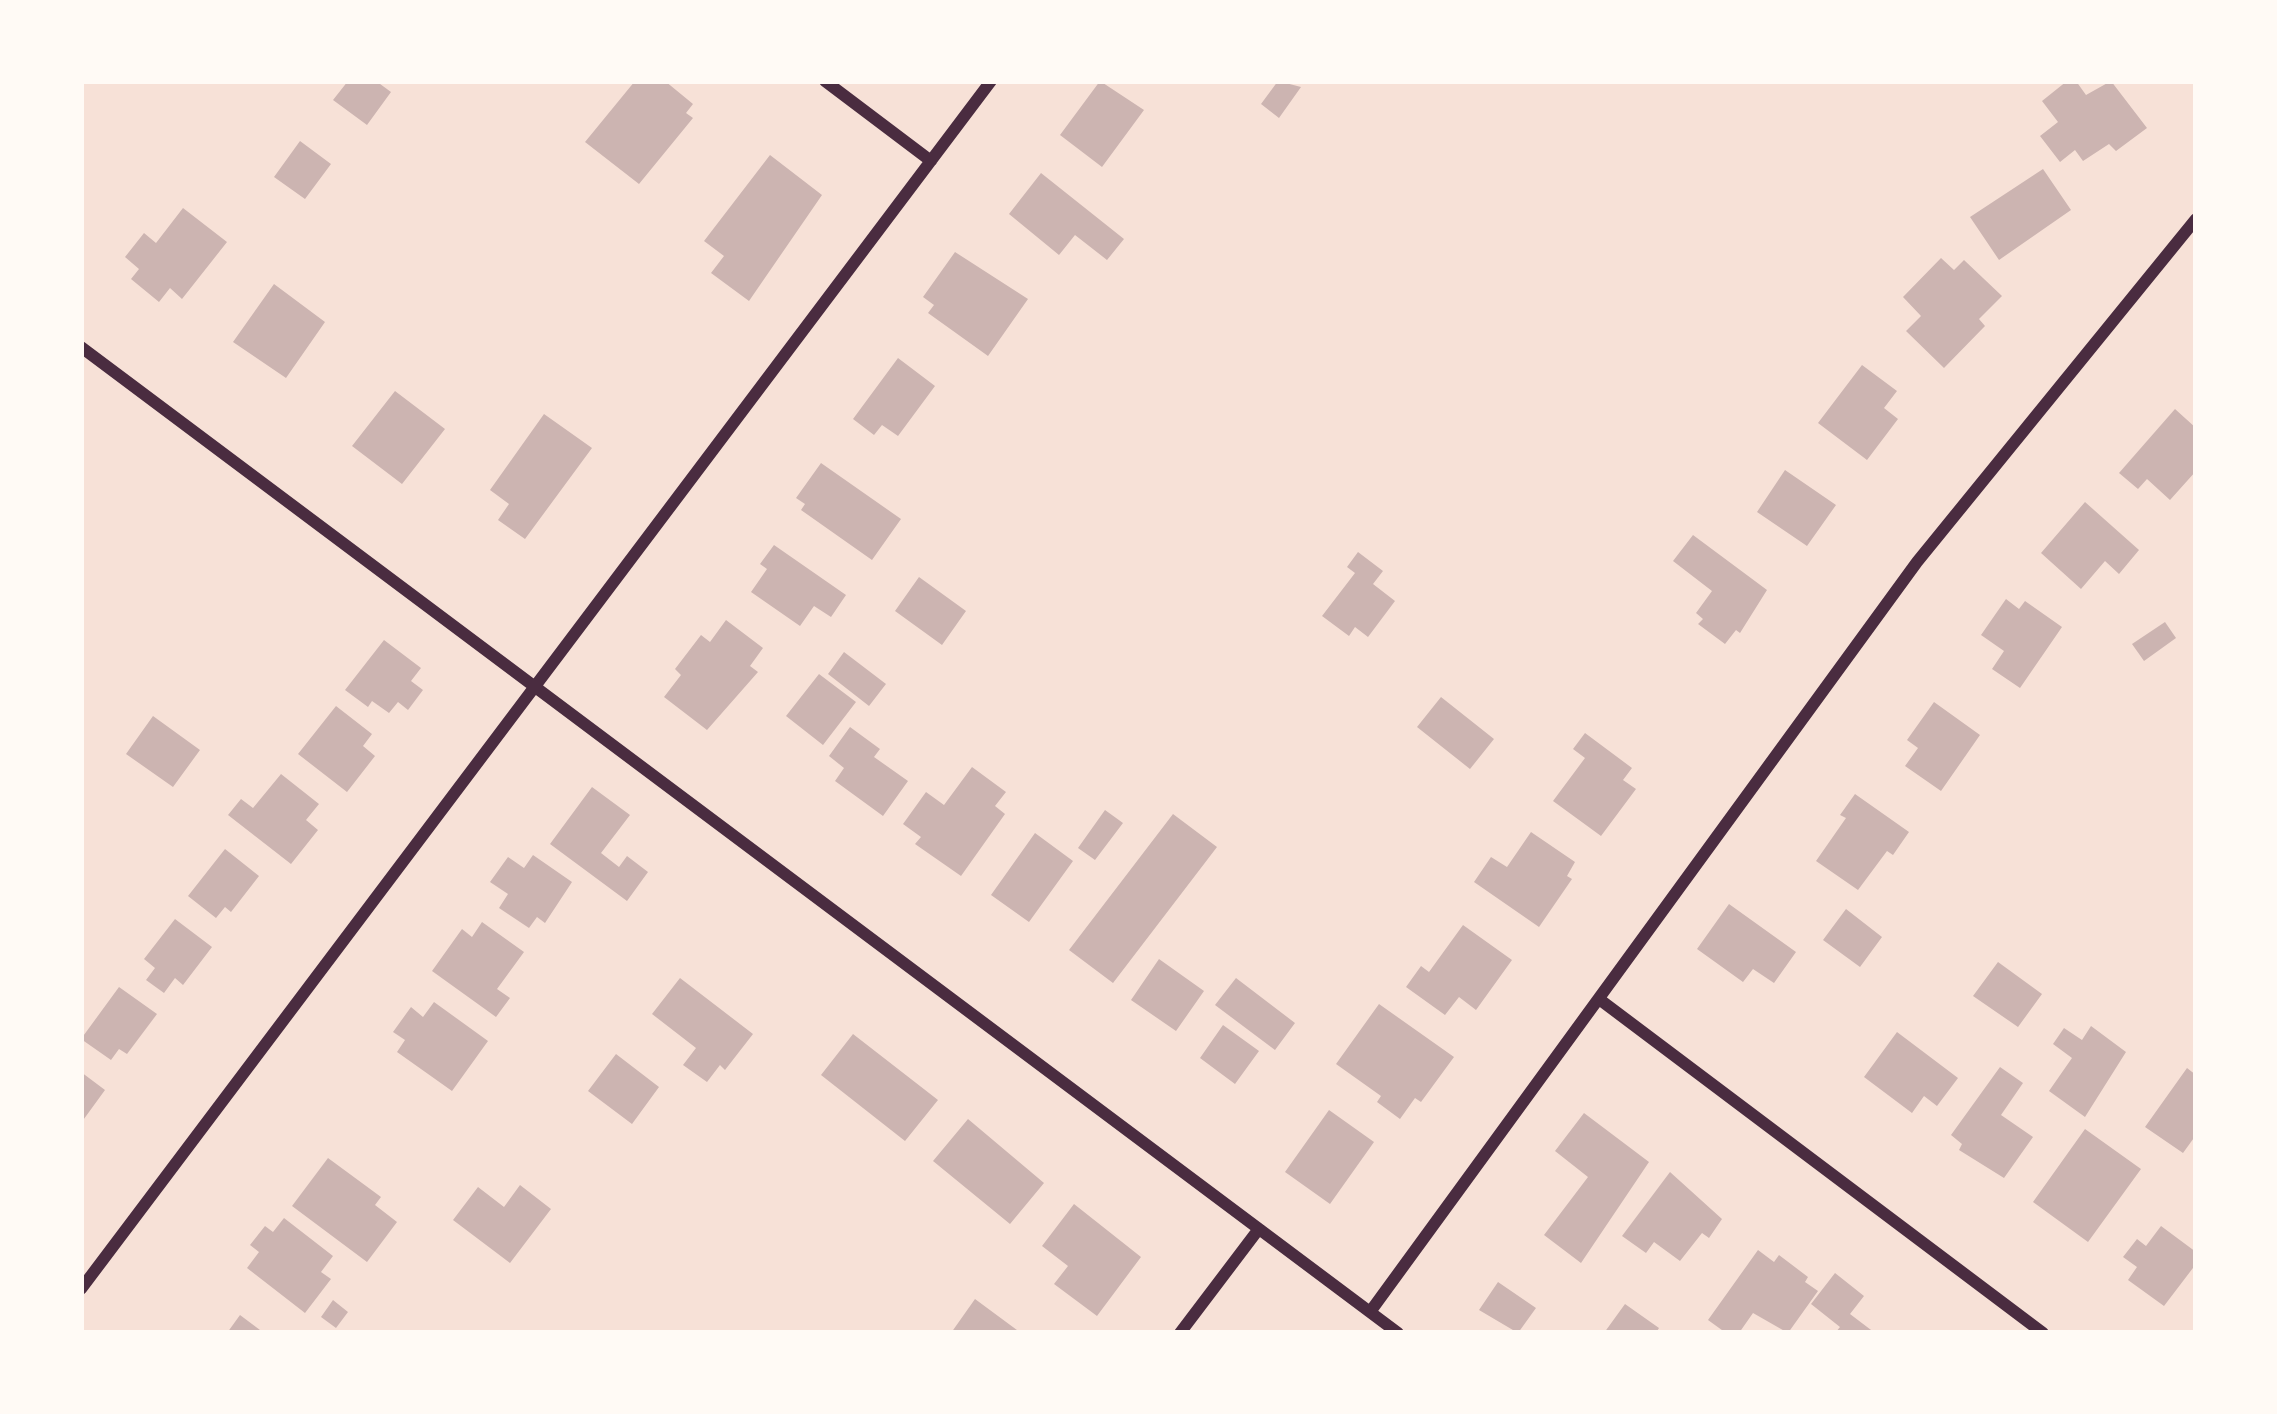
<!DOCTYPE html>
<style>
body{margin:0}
#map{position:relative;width:2277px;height:1414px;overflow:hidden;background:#f7e1d7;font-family:Quicksand,sans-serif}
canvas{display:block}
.frame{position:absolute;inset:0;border:84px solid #fffaf5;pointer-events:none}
</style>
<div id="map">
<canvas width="2277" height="1414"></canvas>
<div class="frame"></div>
</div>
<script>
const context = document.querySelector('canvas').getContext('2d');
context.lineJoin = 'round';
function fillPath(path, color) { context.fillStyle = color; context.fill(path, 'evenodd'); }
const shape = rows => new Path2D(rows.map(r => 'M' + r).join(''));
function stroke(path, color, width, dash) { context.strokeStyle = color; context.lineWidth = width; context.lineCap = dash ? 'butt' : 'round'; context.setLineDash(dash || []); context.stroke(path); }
fillPath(shape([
 [348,81,376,81,391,92,367,125,333,100],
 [635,81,665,81,693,104,686,113,693,118,639,184,585,142],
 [1100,81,1144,110,1102,167,1060,135],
 [1278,81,1301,87,1279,118,1261,104],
 [2067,81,2076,81,2086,95,2111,81,2147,128,2116,151,2109,144,2083,161,2075,150,2060,162,2040,136,2058,122,2042,101],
 [300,141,331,164,305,199,274,177],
 [770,155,822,195,749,301,711,273,724,256,704,241],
 [2043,169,2071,210,1999,260,1970,217],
 [1041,173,1124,239,1107,260,1075,235,1059,255,1009,214],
 [183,208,227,242,182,299,170,288,159,302,131,279,139,269,125,257,144,233,156,243],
 [955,252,1028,299,988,356,928,313,934,305,923,297],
 [1941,258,1954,270,1964,260,2002,296,1979,319,1985,326,1944,368,1906,331,1921,316,1903,297],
 [274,284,325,322,286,378,233,342],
 [898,358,935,386,898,436,882,425,874,435,853,419],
 [1862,365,1897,391,1884,408,1898,419,1867,460,1818,423],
 [395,391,445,429,402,484,352,446],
 [2175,409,2196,428,2196,471,2170,500,2147,479,2138,489,2119,473],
 [544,414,592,448,525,539,498,520,509,504,490,490],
 [821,463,901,519,872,560,801,510,805,504,796,498],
 [1785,470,1836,505,1807,546,1757,512],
 [2085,502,2139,550,2119,574,2105,561,2081,589,2041,553],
 [1693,535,1767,590,1740,633,1736,630,1725,644,1698,624,1703,619,1696,613,1712,591,1673,561],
 [774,545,846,595,831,617,814,606,800,626,751,592,767,569,760,564],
 [1358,552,1383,571,1373,584,1395,601,1368,637,1355,627,1349,636,1322,616,1355,573,1347,567],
 [919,577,966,611,942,645,895,611],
 [2006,599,2019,609,2025,601,2062,627,2020,688,1992,669,2004,651,1981,635],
 [726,620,763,648,750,666,758,672,707,730,664,697,681,675,675,669,701,635,710,642],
 [2165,622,2176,638,2144,661,2132,644],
 [384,640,421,668,411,681,423,690,408,710,398,702,389,713,372,701,368,707,345,690],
 [844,652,886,684,869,706,828,674],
 [819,674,856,702,823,745,786,716],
 [1441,697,1494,739,1470,769,1417,727],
 [1934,702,1980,735,1941,791,1905,766,1918,748,1907,740],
 [336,706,372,734,363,746,375,756,347,792,298,754],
 [153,716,200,750,173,787,126,754],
 [850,727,880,749,874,757,908,781,883,816,835,781,844,768,829,756],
 [1585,733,1632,768,1623,780,1636,789,1601,836,1553,801,1585,758,1573,749],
 [972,767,1006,792,995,806,1005,814,961,876,915,844,921,837,903,824,926,792,944,805],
 [281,774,319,804,306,820,318,830,291,864,228,815,241,799,253,808],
 [592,787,630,815,601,853,619,867,627,856,648,872,627,901,550,844],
 [1855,794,1909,832,1893,855,1887,851,1858,890,1816,861,1846,818,1840,815],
 [1105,810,1123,823,1095,860,1078,848],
 [1173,814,1217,847,1113,983,1069,950],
 [1531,832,1575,862,1567,876,1572,879,1539,927,1474,882,1491,857,1507,867],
 [1035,833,1073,861,1029,922,991,895],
 [225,849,259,876,231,912,225,907,216,918,188,896],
 [533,855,572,882,545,923,537,917,529,928,499,908,508,894,490,882,508,857,524,868],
 [1729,904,1796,952,1774,983,1753,969,1743,982,1697,949],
 [1846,909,1882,937,1860,967,1823,940],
 [175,919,212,947,183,985,175,978,164,993,146,980,155,968,144,959],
 [482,922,524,952,497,989,510,998,496,1017,432,971,462,929,472,937],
 [1463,925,1512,960,1476,1010,1459,997,1445,1015,1406,987,1421,966,1429,972],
 [1159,959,1204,991,1176,1031,1131,1000],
 [1998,962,2042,994,2018,1027,1973,996],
 [680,978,753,1034,725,1070,720,1065,707,1082,683,1065,696,1048,652,1014],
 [1236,978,1295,1023,1275,1050,1215,1005],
 [119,987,157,1014,127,1054,119,1049,111,1060,81,1039],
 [434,1002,488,1041,452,1091,397,1052,405,1040,393,1032,411,1007,423,1017],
 [1379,1004,1454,1057,1421,1102,1415,1098,1400,1119,1377,1102,1381,1096,1336,1064],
 [1223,1025,1259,1051,1235,1084,1200,1058],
 [2091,1026,2126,1052,2085,1117,2049,1091,2072,1058,2053,1044,2064,1028,2082,1040],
 [1897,1032,1958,1078,1937,1106,1924,1096,1912,1113,1864,1077],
 [853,1034,938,1100,905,1141,821,1075],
 [616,1054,659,1087,632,1124,588,1091],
 [2000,1067,2023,1083,2001,1115,2033,1137,2004,1178,1959,1150,1962,1144,1951,1135],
 [2187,1068,2196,1075,2196,1135,2183,1153,2145,1127],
 [81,1072,105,1090,81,1123],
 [1329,1110,1374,1142,1330,1204,1285,1172],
 [1584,1113,1649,1162,1581,1263,1544,1235,1588,1177,1555,1151],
 [968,1119,1044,1183,1010,1224,933,1161],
 [2085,1129,2141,1169,2088,1242,2033,1202],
 [328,1158,381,1197,375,1205,397,1222,367,1262,292,1206],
 [1670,1172,1722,1219,1709,1238,1702,1233,1680,1261,1654,1242,1646,1253,1622,1236],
 [520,1185,551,1209,510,1263,453,1220,478,1187,504,1207],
 [1074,1204,1141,1257,1097,1316,1054,1284,1068,1266,1042,1246],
 [284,1218,333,1256,321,1272,331,1279,305,1313,247,1268,259,1252,250,1245,265,1226,273,1232],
 [2161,1226,2196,1252,2196,1264,2164,1306,2128,1280,2137,1267,2123,1257,2137,1239,2146,1246],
 [1758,1250,1774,1262,1779,1255,1808,1277,1805,1282,1818,1291,1788,1333,1753,1313,1739,1333,1726,1333,1708,1320],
 [1835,1273,1864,1296,1850,1314,1875,1333,1835,1333,1840,1327,1811,1304],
 [1498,1282,1536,1308,1518,1333,1479,1310],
 [975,1299,1021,1333,951,1333],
 [333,1300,348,1312,336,1328,321,1317],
 [1625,1304,1659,1328,1656,1333,1604,1333],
 [240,1315,264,1333,227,1333]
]), '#ccb4b1');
stroke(shape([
 [825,81,931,161],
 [81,347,1398,1333],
 [1599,999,2043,1333],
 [81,1289,991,81],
 [1370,1312,1917,562,2196,219],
 [1180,1333,1258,1230]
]), '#4a2c40', 12);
</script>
